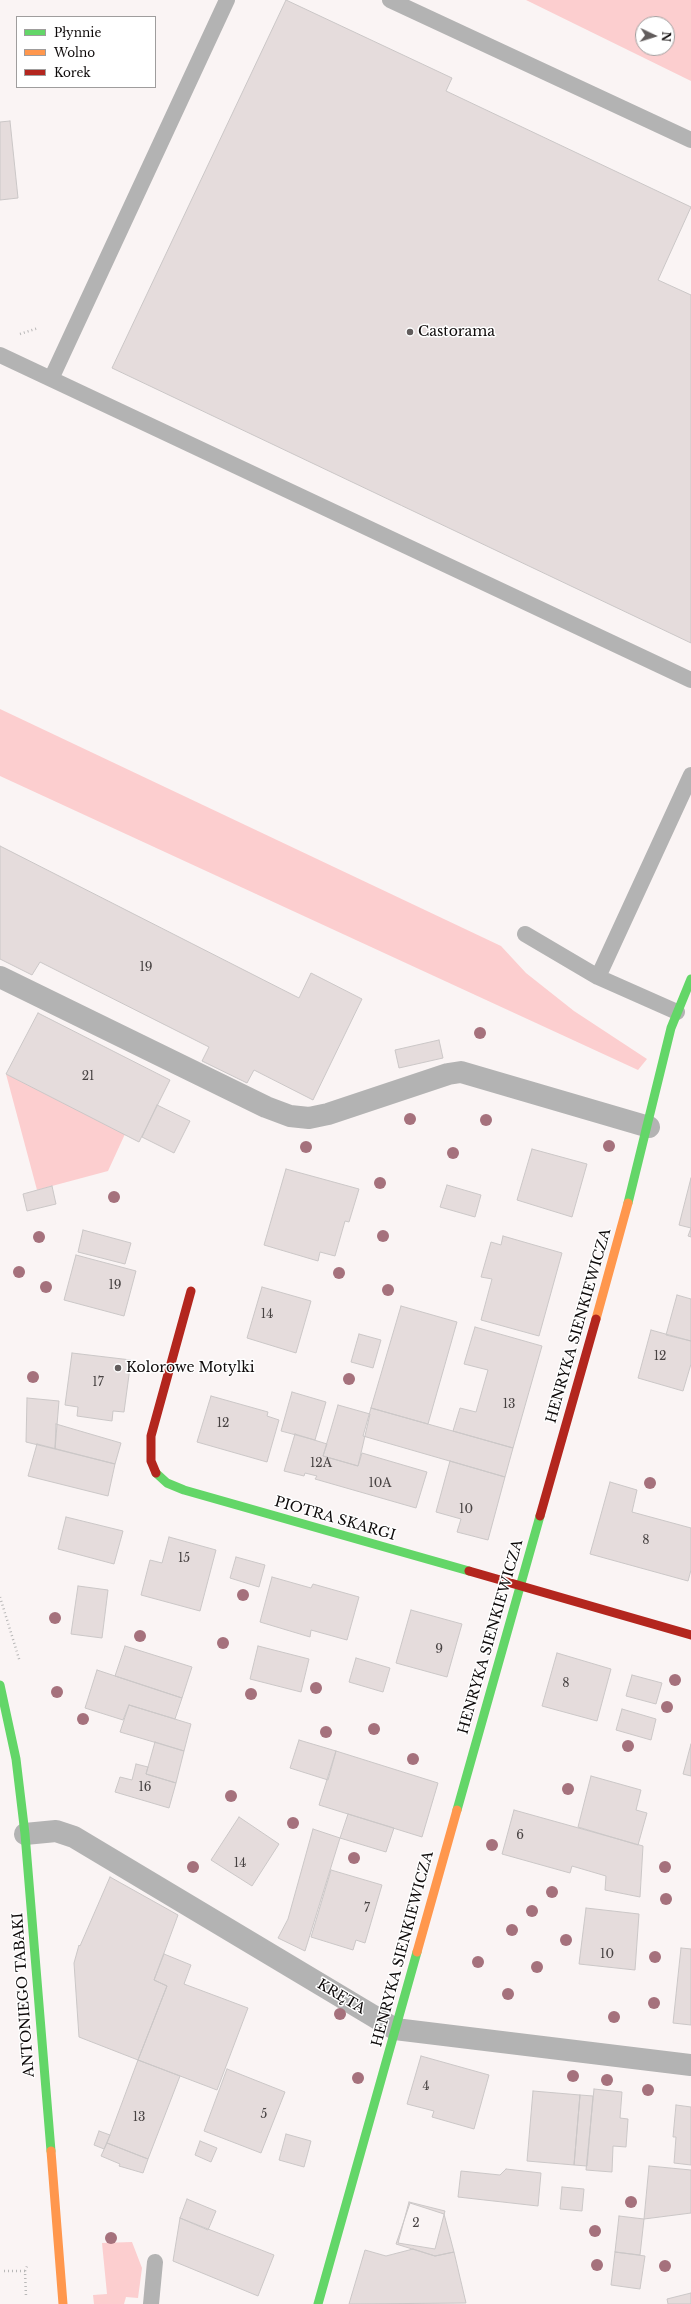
<!DOCTYPE html>
<meta charset="utf-8">
<style>
body{margin:0}
#map{position:relative;width:691px;height:2304px;overflow:hidden;background:#faf4f4;font-family:"Libre Baskerville",serif}
canvas{display:block}
.legend{position:absolute;left:16px;top:16px;width:140px;height:72px;box-sizing:border-box;background:#fff;border:1px solid #9f9d9d;margin:0;padding:5px 7px;list-style:none;font-size:12px;color:#0e0a0a}
.legend li{display:flex;align-items:center;gap:8px;height:20px}
.legend b{width:20px;border:1px solid #9f9d9d}
.north{position:absolute;left:635px;top:16px;width:40px;height:40px;box-sizing:border-box;background:#fff;border:1px solid #9f9d9d;border-radius:50%;rotate:94deg;font-size:11px;font-weight:700;line-height:16px;text-align:center;color:#0e0a0a}
.north::after{content:'';display:block;margin:auto;width:14px;height:18px;background:#615c5c;clip-path:polygon(50% 0,100% 100%,50% 72%,0 100%)}
</style>
<div id="map">
<canvas width="691" height="2304"></canvas>
<ul class="legend">
<li><b style="height:5px;background:#63d668"></b>Płynnie</li>
<li><b style="height:5px;background:#ff974d"></b>Wolno</li>
<li><b style="height:5px;background:#b3261e"></b>Korek</li>
</ul>
<div class="north">N</div>
</div>
<script>
const context = document.querySelector('canvas').getContext('2d');
context.lineJoin = 'round';
function fillPath(path, color) { context.fillStyle = color; context.fill(path, 'evenodd'); }
const shape = rows => new Path2D(rows.map(r => 'M' + r).join(''));
function stroke(path, color, width, dash) { context.strokeStyle = color; context.lineWidth = width; context.lineCap = dash ? 'butt' : 'round'; context.setLineDash(dash || []); context.stroke(path); }
function drawText(font, color, halo, rows, align = 'center') {
  context.font = font + ' "Libre Baskerville",serif'; context.lineWidth = 3; context.setLineDash([]); context.textBaseline = 'middle'; context.strokeStyle = halo; context.fillStyle = color; for (const [text, x, y, turn = 0] of rows) {
    context.save(); context.translate(x, y); context.rotate((+turn || 0) * Math.PI / 180); context.textAlign = isNaN(turn) ? turn : align; if (halo) context.strokeText(text, 0, 0); context.fillText(text, 0, 0); context.restore();
  }
}
fillPath(shape([
 [526,0,691,0,691,81],
 [643,24,667,24,667,48,643,48],
 [0,709,501,946,526,973,574,1011,647,1059,638,1070,0,776],
 [6,1074,125,1134,108,1171,37,1190],
 [132,2242,142,2268,138,2298,126,2297,124,2304,94,2304,93,2295,107,2294,102,2243]
]), '#fccecf');
const building = shape([
 [286,0,452,78,446,91,691,207,658,280,691,295,691,643,112,368,286,0],
 [10,121,18,198,0,200,0,122,10,121],
 [0,846,299,998,311,973,362,999,313,1100,254,1070,247,1083,202,1061,209,1047,40,962,32,975,0,959,0,846],
 [38,1013,170,1080,139,1142,6,1074,38,1013],
 [439,1040,443,1058,399,1068,395,1050,439,1040],
 [157,1105,190,1121,174,1153,142,1137,157,1105],
 [532,1149,587,1164,572,1217,517,1200,532,1149],
 [286,1169,359,1189,349,1222,345,1221,335,1256,320,1252,318,1261,264,1245,286,1169],
 [691,1178,691,1237,688,1236,691,1228,679,1225,691,1178],
 [447,1185,481,1195,475,1217,440,1207,447,1185],
 [52,1186,56,1204,27,1211,23,1194,52,1186],
 [83,1230,131,1243,125,1264,78,1252,83,1230],
 [503,1236,562,1253,539,1336,481,1320,492,1279,481,1277,491,1242,501,1245,503,1236],
 [76,1255,136,1271,124,1316,64,1300,76,1255],
 [262,1287,311,1301,296,1353,247,1338,262,1287],
 [677,1295,691,1299,691,1341,666,1335,677,1295],
 [401,1306,457,1322,428,1424,371,1408,401,1306],
 [475,1327,542,1346,513,1448,453,1431,460,1408,476,1412,488,1370,464,1364,475,1327],
 [651,1330,691,1341,691,1364,683,1391,638,1378,651,1330],
 [359,1334,381,1340,373,1368,351,1362,359,1334],
 [72,1353,131,1360,124,1412,113,1411,112,1421,77,1416,78,1407,65,1405,72,1353],
 [292,1392,326,1402,315,1440,281,1431,292,1392],
 [211,1396,268,1412,267,1416,279,1420,267,1462,197,1442,211,1396],
 [27,1398,59,1401,55,1449,26,1442,27,1398],
 [338,1405,370,1414,358,1466,323,1456,338,1405],
 [371,1408,513,1448,505,1477,363,1436,371,1408],
 [56,1424,121,1443,115,1464,55,1449,56,1424],
 [295,1434,327,1444,323,1456,358,1466,362,1453,427,1472,416,1508,315,1479,317,1476,305,1473,304,1476,284,1471,295,1434],
 [37,1444,115,1464,108,1496,28,1476,37,1444],
 [450,1461,505,1477,488,1540,457,1532,461,1519,436,1512,450,1461],
 [610,1482,637,1490,632,1512,691,1528,691,1570,688,1581,590,1554,610,1482],
 [66,1517,123,1531,114,1564,58,1549,66,1517],
 [169,1537,216,1550,200,1611,141,1595,150,1560,162,1563,169,1537],
 [236,1557,265,1565,259,1587,230,1578,236,1557],
 [272,1577,311,1588,313,1584,359,1597,347,1640,311,1630,310,1637,260,1622,272,1577],
 [78,1586,108,1590,102,1638,71,1634,78,1586],
 [411,1610,462,1624,447,1677,396,1663,411,1610],
 [125,1646,192,1667,182,1698,115,1676,125,1646],
 [258,1646,309,1659,301,1692,250,1679,258,1646],
 [557,1653,611,1669,597,1721,542,1706,557,1653],
 [356,1658,390,1668,383,1692,349,1682,356,1658],
 [97,1670,182,1698,175,1719,129,1705,123,1720,85,1708,97,1670],
 [632,1675,662,1683,656,1704,626,1696,632,1675],
 [129,1705,191,1724,184,1751,120,1732,129,1705],
 [622,1709,656,1719,651,1740,616,1730,622,1709],
 [299,1740,336,1751,328,1780,290,1768,299,1740],
 [155,1742,184,1751,176,1783,146,1774,155,1742],
 [691,1744,691,1776,683,1774,691,1744],
 [336,1751,438,1783,422,1837,319,1805,336,1751],
 [136,1764,148,1767,146,1774,176,1783,169,1808,115,1792,120,1777,132,1780,136,1764],
 [591,1776,641,1790,636,1810,647,1813,638,1845,578,1827,591,1776],
 [514,1810,643,1846,640,1897,605,1890,606,1876,572,1866,570,1873,502,1854,514,1810],
 [348,1814,394,1828,386,1852,340,1838,348,1814],
 [239,1817,279,1844,252,1886,211,1860,239,1817],
 [313,1829,340,1838,305,1951,278,1938,288,1919,313,1829],
 [331,1870,382,1885,365,1943,356,1940,353,1950,311,1937,331,1870],
 [110,1877,178,1915,154,1980,167,1986,138,2060,79,2037,74,1963,79,1945,80,1946,110,1877],
 [586,1908,639,1914,635,1970,579,1964,586,1908],
 [681,1948,691,1949,691,2025,673,2023,681,1948],
 [164,1954,191,1965,184,1984,248,2008,217,2090,138,2060,167,1986,154,1980,164,1954],
 [421,2056,489,2075,474,2129,432,2117,434,2111,407,2104,421,2056],
 [138,2060,180,2076,148,2159,107,2143,138,2060],
 [227,2069,285,2092,261,2153,204,2131,227,2069],
 [594,2089,622,2092,620,2118,628,2119,626,2147,613,2146,612,2172,586,2170,594,2089],
 [533,2091,580,2095,574,2165,527,2161,533,2091],
 [580,2095,593,2096,587,2166,574,2165,580,2095],
 [676,2105,691,2107,691,2165,674,2163,676,2137,673,2137,676,2105],
 [99,2131,110,2135,104,2149,94,2145,99,2131],
 [286,2134,311,2141,304,2167,279,2160,286,2134],
 [200,2141,217,2148,211,2162,195,2155,200,2141],
 [107,2143,148,2159,143,2173,119,2166,120,2164,101,2156,107,2143],
 [649,2166,691,2170,691,2213,644,2219,649,2166],
 [506,2169,541,2173,538,2206,458,2197,461,2171,500,2175,506,2169],
 [562,2187,584,2189,582,2211,560,2209,562,2187],
 [187,2199,216,2211,208,2230,180,2218,187,2199],
 [409,2202,445,2211,435,2249,398,2243,409,2202],
 [410,2203,444,2214,454,2252,435,2256,396,2244,410,2203],
 [619,2216,644,2219,640,2255,615,2252,619,2216],
 [180,2218,274,2255,258,2296,173,2261,180,2218],
 [413,2249,435,2256,454,2252,466,2303,349,2304,365,2250,386,2256,413,2249],
 [615,2252,645,2256,640,2289,611,2285,615,2252],
 [691,2293,691,2304,668,2304,667,2299,691,2293]
]);
fillPath(building, '#e5dcdc');
stroke(building, '#cbc7c7', 1);
stroke(shape([
 [20,334,38,328],
 [0,1597,20,1662],
 [4,2271,25,2271,26,2296],
 [25,2271,28,2264]
]), '#b9b8b8', 2.5, [1, 3]);
stroke(shape([
 [390,0,691,140],
 [0,355,691,680],
 [51,379,227,0],
 [525,934,598,977,677,1012],
 [598,977,691,775],
 [151,2304,155,2262]
]), '#b3b3b3', 16);
stroke(shape([
 [0,977,266,1107,290,1116,309,1118,328,1114,448,1074,461,1072,649,1127],
 [25,1834,56,1831,74,1837,395,2029,691,2065]
]), '#b3b3b3', 22);
stroke(shape([
 [628,1203,671,1028,691,979],
 [156,1473,167,1483,184,1490,469,1571],
 [0,1685,16,1759,25,1834,51,2151],
 [457,1810,540,1516],
 [318,2304,417,1952]
]), '#63d668', 9);
stroke(shape([
 [596,1319,628,1203],
 [417,1952,457,1810],
 [51,2151,63,2304]
]), '#ff974d', 9);
stroke(shape([
 [156,1473,151,1461,151,1436,191,1291],
 [540,1516,596,1319],
 [469,1571,691,1635]
]), '#b3261e', 9);
context.fillStyle = '#a5717c';
for (const [x, y] of [
 [480,1033],
 [410,1119],
 [486,1120],
 [609,1146],
 [306,1147],
 [453,1153],
 [380,1183],
 [114,1197],
 [383,1236],
 [39,1237],
 [19,1272],
 [339,1273],
 [46,1287],
 [388,1290],
 [33,1377],
 [349,1379],
 [650,1483],
 [243,1595],
 [55,1618],
 [140,1636],
 [223,1643],
 [675,1680],
 [316,1688],
 [57,1692],
 [251,1694],
 [667,1707],
 [83,1719],
 [374,1729],
 [326,1732],
 [628,1746],
 [413,1759],
 [568,1789],
 [231,1796],
 [293,1823],
 [492,1845],
 [354,1858],
 [193,1867],
 [665,1867],
 [552,1892],
 [666,1899],
 [532,1911],
 [512,1930],
 [566,1940],
 [655,1957],
 [478,1962],
 [537,1967],
 [508,1994],
 [654,2003],
 [340,2014],
 [614,2017],
 [573,2076],
 [358,2078],
 [607,2080],
 [648,2090],
 [631,2202],
 [595,2231],
 [111,2238],
 [597,2265],
 [665,2266]
]) { context.beginPath(); context.arc(x, y, 6, 0, 2 * Math.PI); context.fill(); }
for (const [x, y, r, color] of [
 [410,332,4,"#615c5c"],
 [118,1368,4,"#615c5c"]
]) { const dot = new Path2D(); dot.arc(x, y, r, 0, 2 * Math.PI); context.fillStyle = color; context.fill(dot); stroke(dot, '#fff', 1.5); }
drawText('12px', '#474242', null, [
 ["19",146,968],
 ["21",88,1077],
 ["19",115,1286],
 ["14",267,1315],
 ["12",660,1357],
 ["17",98,1383],
 ["13",509,1405],
 ["12",223,1424],
 ["12A",321,1464],
 ["10A",380,1484],
 ["10",466,1510],
 ["8",646,1541],
 ["15",184,1559],
 ["9",439,1650],
 ["8",566,1684],
 ["16",145,1788],
 ["6",520,1836],
 ["14",240,1864],
 ["7",367,1909],
 ["10",607,1955],
 ["4",426,2087],
 ["5",264,2115],
 ["13",139,2118],
 ["2",416,2224]
]);
drawText('14px', '#0e0a0a', '#fff', [
 ["Castorama",418,332],
 ["Kolorowe Motylki",126,1368]
], 'left');
drawText('14px', '#0e0a0a', '#fff', [
 ["HENRYKA SIENKIEWICZA",579,1326,-74],
 ["PIOTRA SKARGI",335,1519,16],
 ["HENRYKA SIENKIEWICZA",491,1637,-74],
 ["HENRYKA SIENKIEWICZA",403,1949,-75],
 ["ANTONIEGO TABAKI",24,1995,-94],
 ["KRĘTA",341,1997,31]
]);
</script>
